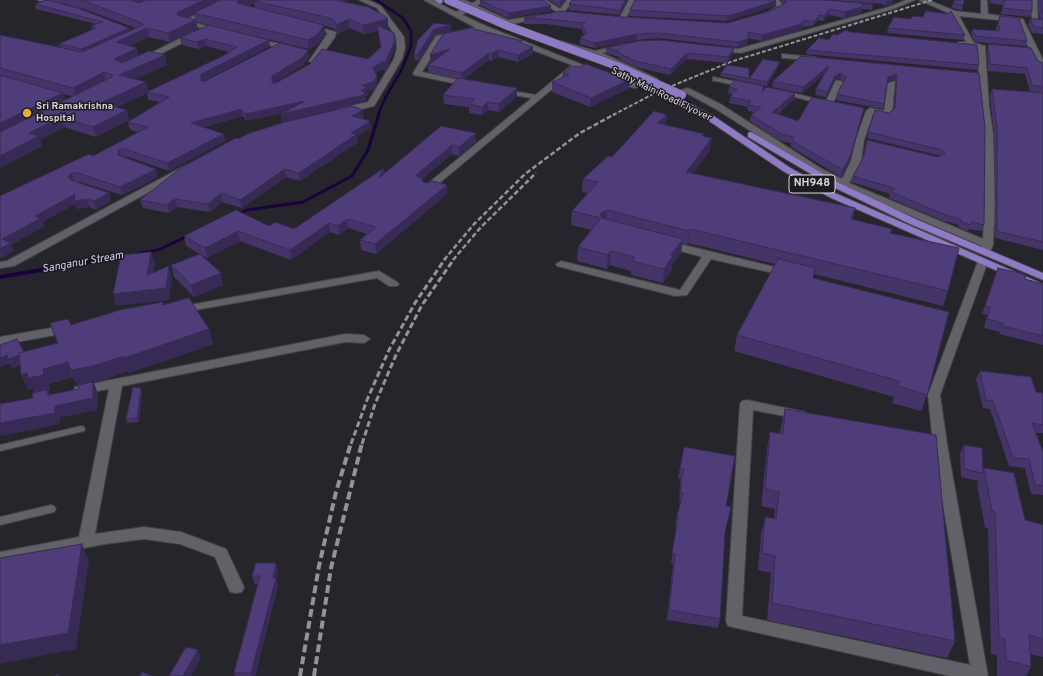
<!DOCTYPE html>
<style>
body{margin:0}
canvas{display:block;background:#26252b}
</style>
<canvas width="1043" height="676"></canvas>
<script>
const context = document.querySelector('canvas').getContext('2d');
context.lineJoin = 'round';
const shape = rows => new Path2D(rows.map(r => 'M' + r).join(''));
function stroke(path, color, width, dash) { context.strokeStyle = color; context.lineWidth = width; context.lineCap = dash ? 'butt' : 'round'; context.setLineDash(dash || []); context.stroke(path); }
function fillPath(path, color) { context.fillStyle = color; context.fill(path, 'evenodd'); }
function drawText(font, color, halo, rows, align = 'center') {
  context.font = font + ' Overpass,sans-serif'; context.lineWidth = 3; context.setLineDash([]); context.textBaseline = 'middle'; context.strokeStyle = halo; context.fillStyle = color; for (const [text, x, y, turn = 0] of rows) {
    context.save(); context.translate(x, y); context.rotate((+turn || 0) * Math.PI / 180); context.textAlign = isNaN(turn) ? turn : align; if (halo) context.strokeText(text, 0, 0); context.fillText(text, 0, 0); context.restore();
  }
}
stroke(shape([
 [376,0,403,18,411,31,411,46,402,69,385,98,378,115]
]), '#1a023a', 2.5);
stroke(shape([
 [236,215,247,210,303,202,352,176,368,150,379,114],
 [140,253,158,250,188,236],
 [100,260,126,256]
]), '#1a023a', 3);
stroke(shape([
 [0,277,106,259]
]), '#1a023a', 4);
const service = shape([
 [81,426,84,427,85,429,84,431,0,451,0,445,81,426],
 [51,505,54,506,56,509,54,512,0,525,0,517,51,505]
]);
const minor = shape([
 [37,0,48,0,63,5,60,7,37,0],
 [228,0,237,0,191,22,222,30,222,34,180,22,228,0],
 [359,0,368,0,381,6,404,37,405,48,402,59,374,106,341,114,337,111,338,109,368,102,394,59,397,48,396,37,381,14,377,8,359,0],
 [457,0,465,0,508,20,540,15,543,17,509,25,457,0],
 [539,0,546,0,560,9,567,0,573,0,563,14,561,15,539,0],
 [629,0,635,0,625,20,621,20,619,19,629,0],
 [773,0,779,0,784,8,770,15,766,15,766,13,777,7,773,0],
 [906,0,915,0,893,9,741,53,718,51,714,49,718,47,738,49,889,7,906,0],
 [919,0,928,0,955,11,981,14,981,0,987,0,988,14,1023,19,1043,60,1043,68,1040,68,1030,51,1018,22,959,16,974,43,985,46,989,106,993,134,995,201,993,245,989,254,981,254,980,252,982,246,841,186,816,173,716,109,681,90,688,88,722,105,822,169,842,179,851,161,856,140,866,111,870,108,884,111,888,83,895,81,892,114,888,117,873,114,864,140,861,161,849,183,983,239,985,201,985,134,981,106,977,48,958,46,958,42,966,42,951,14,919,0],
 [1031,0,1037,0,1038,22,1032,21,1031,0],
 [307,24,336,32,335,37,316,63,313,63,309,61,328,33,307,28,307,24],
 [483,26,486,26,486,30,442,40,422,72,472,83,472,87,414,75,413,73,436,36,483,26],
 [193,32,200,34,144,62,137,60,193,32],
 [251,38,291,46,295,48,291,50,254,42,251,42,251,38],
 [561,41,595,51,624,44,624,48,602,53,658,79,635,88,610,81,610,77,613,77,635,83,647,79,592,55,561,45,561,41],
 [782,54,815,57,819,59,815,61,785,58,782,58,782,54],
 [713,77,748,84,752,86,748,88,716,81,713,81,713,77],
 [836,80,843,82,833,103,829,106,776,92,780,90,826,101,836,80],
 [498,89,537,95,541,97,537,99,501,93,497,91,498,89],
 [186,165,189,166,189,170,14,266,0,268,0,262,7,261,186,165],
 [667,241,791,271,792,273,787,276,711,259,687,295,675,296,557,266,556,264,561,261,680,290,702,257,663,246,662,244,663,242,667,241],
 [983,258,988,261,940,395,947,444,988,676,950,676,728,626,726,621,740,404,742,401,747,400,800,411,805,412,807,415,805,418,800,419,753,410,742,616,970,665,933,444,928,395,978,261,983,258],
 [379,271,397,282,399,284,397,286,389,286,377,278,178,313,172,310,178,307,379,271],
 [68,325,72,326,74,329,72,332,0,345,0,337,68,325],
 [345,334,364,335,370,339,364,343,345,342,122,386,95,534,144,527,181,532,226,549,244,587,242,592,236,593,230,592,215,557,180,544,144,539,105,544,0,564,0,552,79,537,109,389,80,394,75,393,74,390,75,387,345,334]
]);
const tertiary = shape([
 [424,0,432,0,456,12,478,0,486,0,462,15,486,26,583,65,575,70,431,190,428,191,425,190,423,188,425,186,572,65,480,30,424,0]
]);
const trunk = shape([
 [434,0,442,0,443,2,440,4,434,0],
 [669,96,675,96,715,117,789,167,835,193,1043,284,1043,291,829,197,783,171,709,121,669,100,669,96],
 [751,132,839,183,918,220,1043,273,1043,280,910,224,833,187,748,137,748,133,751,132]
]);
stroke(service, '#434247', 2);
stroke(minor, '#434247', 2);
stroke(tertiary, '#434247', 2);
stroke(trunk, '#434247', 2);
fillPath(service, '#636168');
fillPath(minor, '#636168');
fillPath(tertiary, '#636168');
fillPath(trunk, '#8e7ac5');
stroke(shape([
 [613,115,657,92,733,61,932,0]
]), '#949398', 2, [4, 2]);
stroke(shape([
 [444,260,474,224,525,174,580,133,615,114],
 [453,260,481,227,536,173]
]), '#949398', 2.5, [5, 2.5]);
stroke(shape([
 [351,444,367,400,389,350,415,303,445,259],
 [362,444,375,404,396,355,422,305,454,259]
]), '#949398', 3, [6, 3]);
stroke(shape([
 [300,676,319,566,336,492,351,443],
 [314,676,331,568,362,443]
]), '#949398', 4, [8, 4]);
const trunkBridge = shape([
 [448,0,508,26,617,66,682,95]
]);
stroke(trunkBridge, '#434247', 9, []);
stroke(trunkBridge, '#8e7ac5', 8);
fillPath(shape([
 [50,0,347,0,343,2,388,19,388,28,385,29,395,47,385,72,384,69,375,73,377,84,374,90,367,91,368,95,365,96,366,100,364,102,282,122,281,114,283,113,246,121,243,116,204,127,224,134,225,141,169,171,128,157,121,156,158,177,122,195,80,182,75,182,109,193,111,201,96,210,90,207,77,209,75,204,42,222,44,226,11,245,14,251,2,258,0,257,0,196,93,156,138,132,130,130,128,122,160,102,148,100,147,93,117,107,127,110,129,120,96,137,64,127,40,140,42,146,0,168,0,35,60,47,59,44,92,30,91,26,96,24,36,9,35,4,129,28,130,31,135,28,84,9],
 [254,3,255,8,248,6],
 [194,14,195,20,187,18],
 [196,22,309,49,318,44,326,34,323,25,335,29,337,34,350,28,364,34,378,31,381,48,368,59,276,83,274,83,303,65,309,57,203,81,270,46,209,25,180,38,182,45,199,49,206,46,229,52,227,53,227,54,149,91,146,82,135,79,167,65,139,55,130,46,149,37,170,42,198,29],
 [63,94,72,96,65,100],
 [480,0,551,6,551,11,508,18,480,5],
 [549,0,565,0,560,7],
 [572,0,627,0,620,15,569,10,569,4],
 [781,0,824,0,873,4,872,10,862,9,861,13,844,18,829,15,823,21,818,20,813,26,802,27,800,30,762,41,748,38,747,45,737,47,658,38,637,40,594,48,580,44,580,38,584,35,582,31,582,29,546,24,524,24,524,18,623,17,728,23,770,11,783,5],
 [833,0,893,0,892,4,885,6,882,4],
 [990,0,1032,0,1032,11,1030,17,1001,14,1003,5,989,3],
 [1037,0,1043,0,1043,19,1040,18],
 [776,1,775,6,727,21,629,16,630,10],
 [953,3,963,5,962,10,952,8],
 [1000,16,1027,41,1026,46,975,42,971,34,972,29,997,31,996,29],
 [1030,19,1043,19,1043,34,1032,33,1028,25],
 [434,23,451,31,435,35,419,61,415,60,414,54],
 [888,28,965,35,963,40,887,33],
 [837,35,979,65,977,70,806,54,807,50,829,40],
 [522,43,533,54,518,62,498,57,492,61,489,60,464,79,517,96,499,112,488,110,482,115,469,113,469,107,444,104,443,95,457,79,428,72,428,65,433,61,430,62,430,55],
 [988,44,1038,61,1043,63,1043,250,995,238,994,134,990,96,992,89,1034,92,1030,91,1025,74,988,71,987,51],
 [606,48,734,48,733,54,727,63,687,59,670,75,635,67,619,59,619,57,606,53],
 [801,56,979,73,984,225,982,231,969,229,968,231,958,227,959,225,944,221,889,198,890,194,851,182,853,176,863,157,867,140,938,157,941,156,867,138,868,132,889,113,894,109,896,80,887,83,883,109,836,100,837,94,843,82,840,79,834,81,826,97,815,95,816,89,824,74,802,93,772,87,773,81],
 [779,65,767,86,720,76,721,73,749,79],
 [563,73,629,80,628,89,590,107,552,92,552,82,562,78],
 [764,86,763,90,795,93,794,99,781,111,780,113,778,113,777,114,798,121,864,108,850,160,841,177,791,147,791,143,780,141,750,121,751,115,754,112,748,111,748,107,729,103,730,97,732,94,728,93,729,87],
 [364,118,362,119,371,128,357,137,358,142,300,181,286,177,242,208,222,202,210,212,177,207,169,213,143,208,140,200,238,139],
 [666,125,704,136,710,151,693,173,855,208,853,220,892,229,891,233,948,291,943,306,814,274,813,278,927,395,921,411,892,403,894,397,734,351,737,335,775,264,688,243,687,245,682,243,681,253,672,265,672,270,663,283,631,275,631,271,610,265,607,269,577,261,578,247,591,230,571,225,572,211,588,193,582,192,583,179,612,157],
 [476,133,476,142,459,156,452,154,422,179,423,182,427,183,447,185,447,194,376,254,361,250,360,240,367,234,348,228,339,235,330,232,291,260,240,241,207,258,186,246,184,236,269,226,294,229,385,173],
 [171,265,223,285,194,297,174,277],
 [998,268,1025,279,1043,284,1043,345,999,334,1000,332,984,328,987,315,982,314],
 [163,302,164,305,209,329,213,344,129,373,128,371,98,382,94,383,98,394,97,410,60,417,59,424,0,436,0,404,33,398,34,392,33,388,28,390,21,374,20,365,13,368,10,363,0,367,0,345,24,352,57,343,50,323,71,325],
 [73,377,79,389,49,395,48,391,50,390,49,384],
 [980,371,1036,392,1043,393,1043,433,1036,433,1043,452,1043,495,1031,494,1025,468,1009,466,990,409,983,408,976,379],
 [142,392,139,422,127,423,126,419],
 [785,409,955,641,947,658,767,620,771,573,758,570,761,534,765,517,774,519,775,509,761,506,767,449,770,432,780,434,781,426],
 [964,445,983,470,984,468,1025,520,1043,525,1043,657,1030,654,1031,667,1026,676,997,676,997,655,991,654,988,528,985,528,977,484,978,481,961,477,960,453],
 [684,447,726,506,725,533,720,619,718,628,667,620,673,564,671,563,677,526,675,526,677,516,680,503,679,502,680,494,679,493,681,479,678,478],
 [276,563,278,571,276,579,278,586,255,676,235,676,234,673,258,584,255,584,252,576]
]), '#443468');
fillPath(shape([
 [133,0,153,0,135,8,133,1],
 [204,0,224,0,194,13,194,14,179,22,177,13],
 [240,0,265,0,254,1,254,3,239,10,237,3,238,1],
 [331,0,347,0,331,7],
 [561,0,565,0,560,7,560,2],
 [625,0,627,0,620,15,620,10],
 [889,0,893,0,892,4,885,6,887,1],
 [776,1,775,6,727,21,728,16],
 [551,6,551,11,508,18,508,13],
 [862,7,861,13,844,18,845,12],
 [830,9,829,15,823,21,824,16],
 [819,15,818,20,813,26,815,21],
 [349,19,350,28,337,34,336,25],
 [388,19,388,28,378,30,377,25,378,31,364,34,363,25],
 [196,20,198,29,170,42,168,33],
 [803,21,802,27,800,30,762,41,763,35],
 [324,25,326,34,318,44,309,49,308,40],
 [451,25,451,31,435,35,419,61,418,54,434,29],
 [129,28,130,33,84,54,82,49],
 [147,28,149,37,118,52,116,42],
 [637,34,637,40,594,48,594,43],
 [205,39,206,46,199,49,197,42],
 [748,39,747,45,737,47,738,42],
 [269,40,270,46,202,82,201,81,201,74],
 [395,40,395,47,385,72,384,65],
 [533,47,533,54,518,62,518,55],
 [137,48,139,57,117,69,114,59],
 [734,48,733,54,727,63,728,57],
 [450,49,450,56,430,62,430,55],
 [308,50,309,57,303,65,273,84,272,83,272,76],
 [498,50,498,57,492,61,492,53],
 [489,53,489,60,462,80,462,73],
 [687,53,687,59,670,75,671,69],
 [165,55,167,65,122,85,119,75],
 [384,61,384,69,373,75,372,68],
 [780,62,779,65,767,86,767,82],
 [829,66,828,71,802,93,803,87],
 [104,72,106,82,76,97,73,88],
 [841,73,840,79,834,81,826,97,827,92,835,76],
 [897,74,896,80,887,83,888,77],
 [377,77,377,84,374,90,367,91,368,95,365,96,366,100,364,102,282,122,281,114,362,85],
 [629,80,628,89,590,107,591,98],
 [146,82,149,92,103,113,101,103],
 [517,88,517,96,499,112,499,104],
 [63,93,66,102,0,135,0,123],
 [795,93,794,99,781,111,781,107,780,106],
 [305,101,306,108,246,121,245,114],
 [488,102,488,110,482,115,482,107],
 [779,107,778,113,771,119,772,112],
 [864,108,850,160,841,177,843,170],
 [241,109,243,116,192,130,191,123],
 [127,110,129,120,96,137,93,127],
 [363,110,364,118,353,124,352,116],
 [667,115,666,127,657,123],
 [61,117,64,127,40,140,42,146,0,168,0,156,29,133],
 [370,121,371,128,357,137,358,142,300,181,299,173,351,133],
 [476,133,476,142,459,156,459,147],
 [224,134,225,141,169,171,167,163],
 [712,138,710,151,685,185,686,172],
 [452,145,452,154,415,185,415,176],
 [119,149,121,156,118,155],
 [384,168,385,177,379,178],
 [156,169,158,177,122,195,120,187],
 [285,169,286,177,242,208,240,200],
 [71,173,74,182,70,185,68,177],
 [447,185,447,194,376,254,375,244],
 [109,193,111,201,96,210,94,201],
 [221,193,222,202,210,212,208,204],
 [75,194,87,199,90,207,77,209,75,204,42,222,44,226,11,245,14,251,2,258,0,253,0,249,2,239,35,216],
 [175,199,177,207,169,213,167,205],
 [855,208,852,222,851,219],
 [607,210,606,224,600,214],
 [347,219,348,228,339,235,338,226],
 [329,223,330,232,291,260,290,250],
 [690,229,688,243,687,245,689,231],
 [238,231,240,241,207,258,205,248],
 [683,239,681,253,672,265,672,270,663,283,664,269,671,255],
 [611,251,610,265,607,269,608,255],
 [151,252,155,264,151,286,147,275],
 [169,266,172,278,169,300,116,306,113,294],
 [221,273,223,285,194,297,191,285],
 [209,329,213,344,129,373,124,358],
 [25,353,28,362,13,368,9,359],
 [7,355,10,363,0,367,0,358],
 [123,356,128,371,98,382,94,383,98,394,97,410,60,417,59,424,0,436,0,423,55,406,93,383,77,386,71,370],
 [68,362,73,377,49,384,50,390,48,391,52,401,35,393,33,388,28,390,21,374],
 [141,388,142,392,139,422,137,418],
 [82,544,89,561,76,649,0,664,0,645],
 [276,563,278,571,276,579,278,586,255,676,252,676,251,673],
 [198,650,201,658,191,676,183,676]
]), '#372b55');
const building = shape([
 [46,0,78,8,129,28,82,49,59,44,96,28,91,26,103,22,35,4,46,0],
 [82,0,133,0,133,1,139,3,146,0,204,0,177,13,178,15,196,20,168,33,147,28,116,42,137,48,114,59,122,63,149,51,165,55,119,75,146,82,101,103,127,110,93,127,61,117,29,133,39,136,0,156,0,132,112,77,113,75,104,72,73,88,0,68,0,35,82,52,143,25,142,23,82,0],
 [220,0,240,0,238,1,237,3,324,25,317,35,308,40,194,13,220,0],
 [257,0,335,0,368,7,385,16,388,19,363,25,349,19,336,25,334,20,322,16,254,1,257,0],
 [480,0,544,0,551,6,508,13,480,0],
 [572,0,625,0,620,10,569,4,572,0],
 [635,0,775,0,776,1,728,16,630,10,635,0],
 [785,0,824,0,873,4,863,4,862,7,845,12,830,9,824,16,819,15,815,21,803,21,801,24,763,35,748,32,748,39,738,42,658,33,637,34,594,43,580,38,587,33,582,25,585,23,546,19,524,18,561,11,623,17,728,23,770,11,786,3,785,0],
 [955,0,964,0,963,5,953,3,955,0],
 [1005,0,1032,0,1032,11,1002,8,1005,0],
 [1040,0,1043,0,1043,13,1042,13,1040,0],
 [926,11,948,14,951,11,965,35,888,28,894,17,910,19,913,16,923,17,926,11],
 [1000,16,1019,18,1027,41,976,36,972,29,1000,31,998,23,1000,16],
 [1030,19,1043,19,1043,28,1034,27,1030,19],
 [434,23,451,25,434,29,418,54,414,54,418,40,434,23],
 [209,25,269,40,201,74,201,81,205,81,280,43,308,50,302,58,272,76,272,83,276,83,310,64,322,49,368,59,381,47,377,25,394,33,395,40,384,65,384,61,372,68,374,69,377,77,373,82,362,85,367,88,361,90,365,93,364,95,281,114,305,101,245,114,241,109,191,123,224,134,167,163,125,149,119,149,118,155,156,169,120,187,78,173,71,173,68,177,71,180,109,193,94,201,87,199,74,201,75,194,35,216,41,218,2,239,11,243,0,249,0,196,89,154,93,156,148,127,128,122,169,97,147,92,229,53,227,53,237,47,205,39,197,42,180,38,209,25],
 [470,28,522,41,521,43,533,47,518,55,498,50,492,53,489,53,462,73,428,65,450,49,430,55,443,34,470,28],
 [846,30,850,32,977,45,979,65,807,50,819,38,829,40,833,34,837,35,846,30],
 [658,40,734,48,728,57,687,53,671,69,635,61,619,53,619,51,606,48,638,41,658,40],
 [988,44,1031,48,1038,61,1043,63,1043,87,1032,85,1027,68,990,64,988,44],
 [801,56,979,73,985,128,984,225,971,222,970,225,960,221,961,219,946,215,891,192,894,188,853,176,864,156,867,140,938,157,945,153,942,150,868,132,875,110,889,113,895,108,897,74,888,77,884,104,837,94,846,77,841,73,835,76,827,92,816,89,829,66,803,87,773,81,801,56],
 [763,59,780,62,767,82,721,73,727,65,749,68,749,79,763,59],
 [586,64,629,80,591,98,552,82,569,75,563,73,572,66,580,67,586,64],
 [0,75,63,93,0,123,0,75],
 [458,78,517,88,499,104,488,102,482,107,469,104,475,99,443,95,458,78],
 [735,80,764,86,762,92,766,87,795,93,780,106,781,107,779,107,772,112,798,121,812,97,864,108,851,154,843,170,792,141,794,137,782,134,751,115,761,107,748,105,751,101,730,97,737,89,729,87,735,80],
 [992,89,1043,93,1043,242,997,231,997,127,992,89],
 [352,106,363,110,352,116,370,121,351,133,357,134,299,173,285,169,240,200,221,193,208,204,175,199,167,205,140,200,182,167,236,138,238,139,247,134,285,122,352,106],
 [654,111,667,115,657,123,704,134,702,136,712,138,686,172,855,208,851,219,892,229,890,233,959,248,948,291,690,229,689,231,607,210,600,214,602,218,683,239,671,255,673,256,664,269,632,261,635,257,611,251,608,255,578,247,601,218,572,211,598,182,583,179,608,156,612,157,654,111],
 [441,126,476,133,459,147,452,145,415,176,421,178,423,182,427,183,433,181,447,185,375,244,360,240,376,227,347,219,338,226,329,223,290,250,238,231,205,248,184,236,236,210,269,226,275,222,294,229,384,168,379,178,441,126],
 [151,252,147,275,169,266,166,288,113,294,121,255,151,252],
 [200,254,221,273,191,285,171,265,200,254],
 [778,259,815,268,813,278,949,312,927,395,898,386,899,381,737,335,778,259],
 [998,268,1023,274,1026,276,1025,279,1043,284,1043,336,1002,326,1003,323,987,319,990,307,985,306,998,268],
 [189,298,209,329,124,358,123,356,93,366,71,370,68,362,43,369,44,375,28,378,27,373,21,374,19,353,58,343,50,323,68,319,71,325,120,310,163,302,162,305,189,298],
 [17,339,24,352,19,353,19,355,9,359,7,355,0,358,0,345,17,339],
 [980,371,1031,377,1036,392,1043,393,1043,425,1032,423,1043,452,1043,486,1035,485,1029,459,1013,458,993,401,986,400,980,371],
 [93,382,93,398,55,406,55,413,0,423,0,404,33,398,32,393,47,390,48,395,79,389,78,385,93,382],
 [133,387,141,388,137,418,126,419,133,387],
 [785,409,936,435,955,641,772,603,775,556,762,553,765,517,776,519,779,492,765,489,770,432,783,434,785,409],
 [964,445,982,448,983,470,982,473,964,469,964,445],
 [684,447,735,456,726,506,731,507,725,532,720,619,669,610,675,554,672,554,678,517,677,516,683,493,680,493,682,484,680,484,684,469,680,469,684,447],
 [984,468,1014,473,1025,520,1043,525,1043,639,1029,635,1031,667,1006,660,1005,639,999,637,995,512,992,511,984,468],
 [82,544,68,633,0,645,0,558,82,544],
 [256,563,276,563,273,578,276,578,251,673,234,673,260,576,252,576,256,563],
 [186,647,198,650,183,676,169,676,186,647],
 [142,672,153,676,140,676,142,672],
 [58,674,59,676,54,676,58,674]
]);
fillPath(building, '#4f3d79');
stroke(building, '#372b55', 1);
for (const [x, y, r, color] of [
 [27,113,5,"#e1af34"]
]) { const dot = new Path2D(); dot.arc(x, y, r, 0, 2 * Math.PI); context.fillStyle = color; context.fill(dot); stroke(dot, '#1d1b21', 1.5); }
drawText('10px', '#d8d7db', '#1d1b21', [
 ["Sathy Main Road Flyover",661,95,26]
]);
drawText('bold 10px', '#d8d7db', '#1d1b21', [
 ["Sri Ramakrishna",36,107],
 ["Hospital",36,119]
], 'left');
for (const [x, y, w] of [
 [812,184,46]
]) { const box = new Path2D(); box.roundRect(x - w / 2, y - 9, w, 18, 3); context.fillStyle = '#1d1b21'; context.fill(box); stroke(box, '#d8d7db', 1); }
drawText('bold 11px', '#d8d7db', null, [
 ["NH948",812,184]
]);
drawText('italic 11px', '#d4ccf1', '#1d1b21', [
 ["Sanganur Stream",83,263,-10]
]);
</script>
